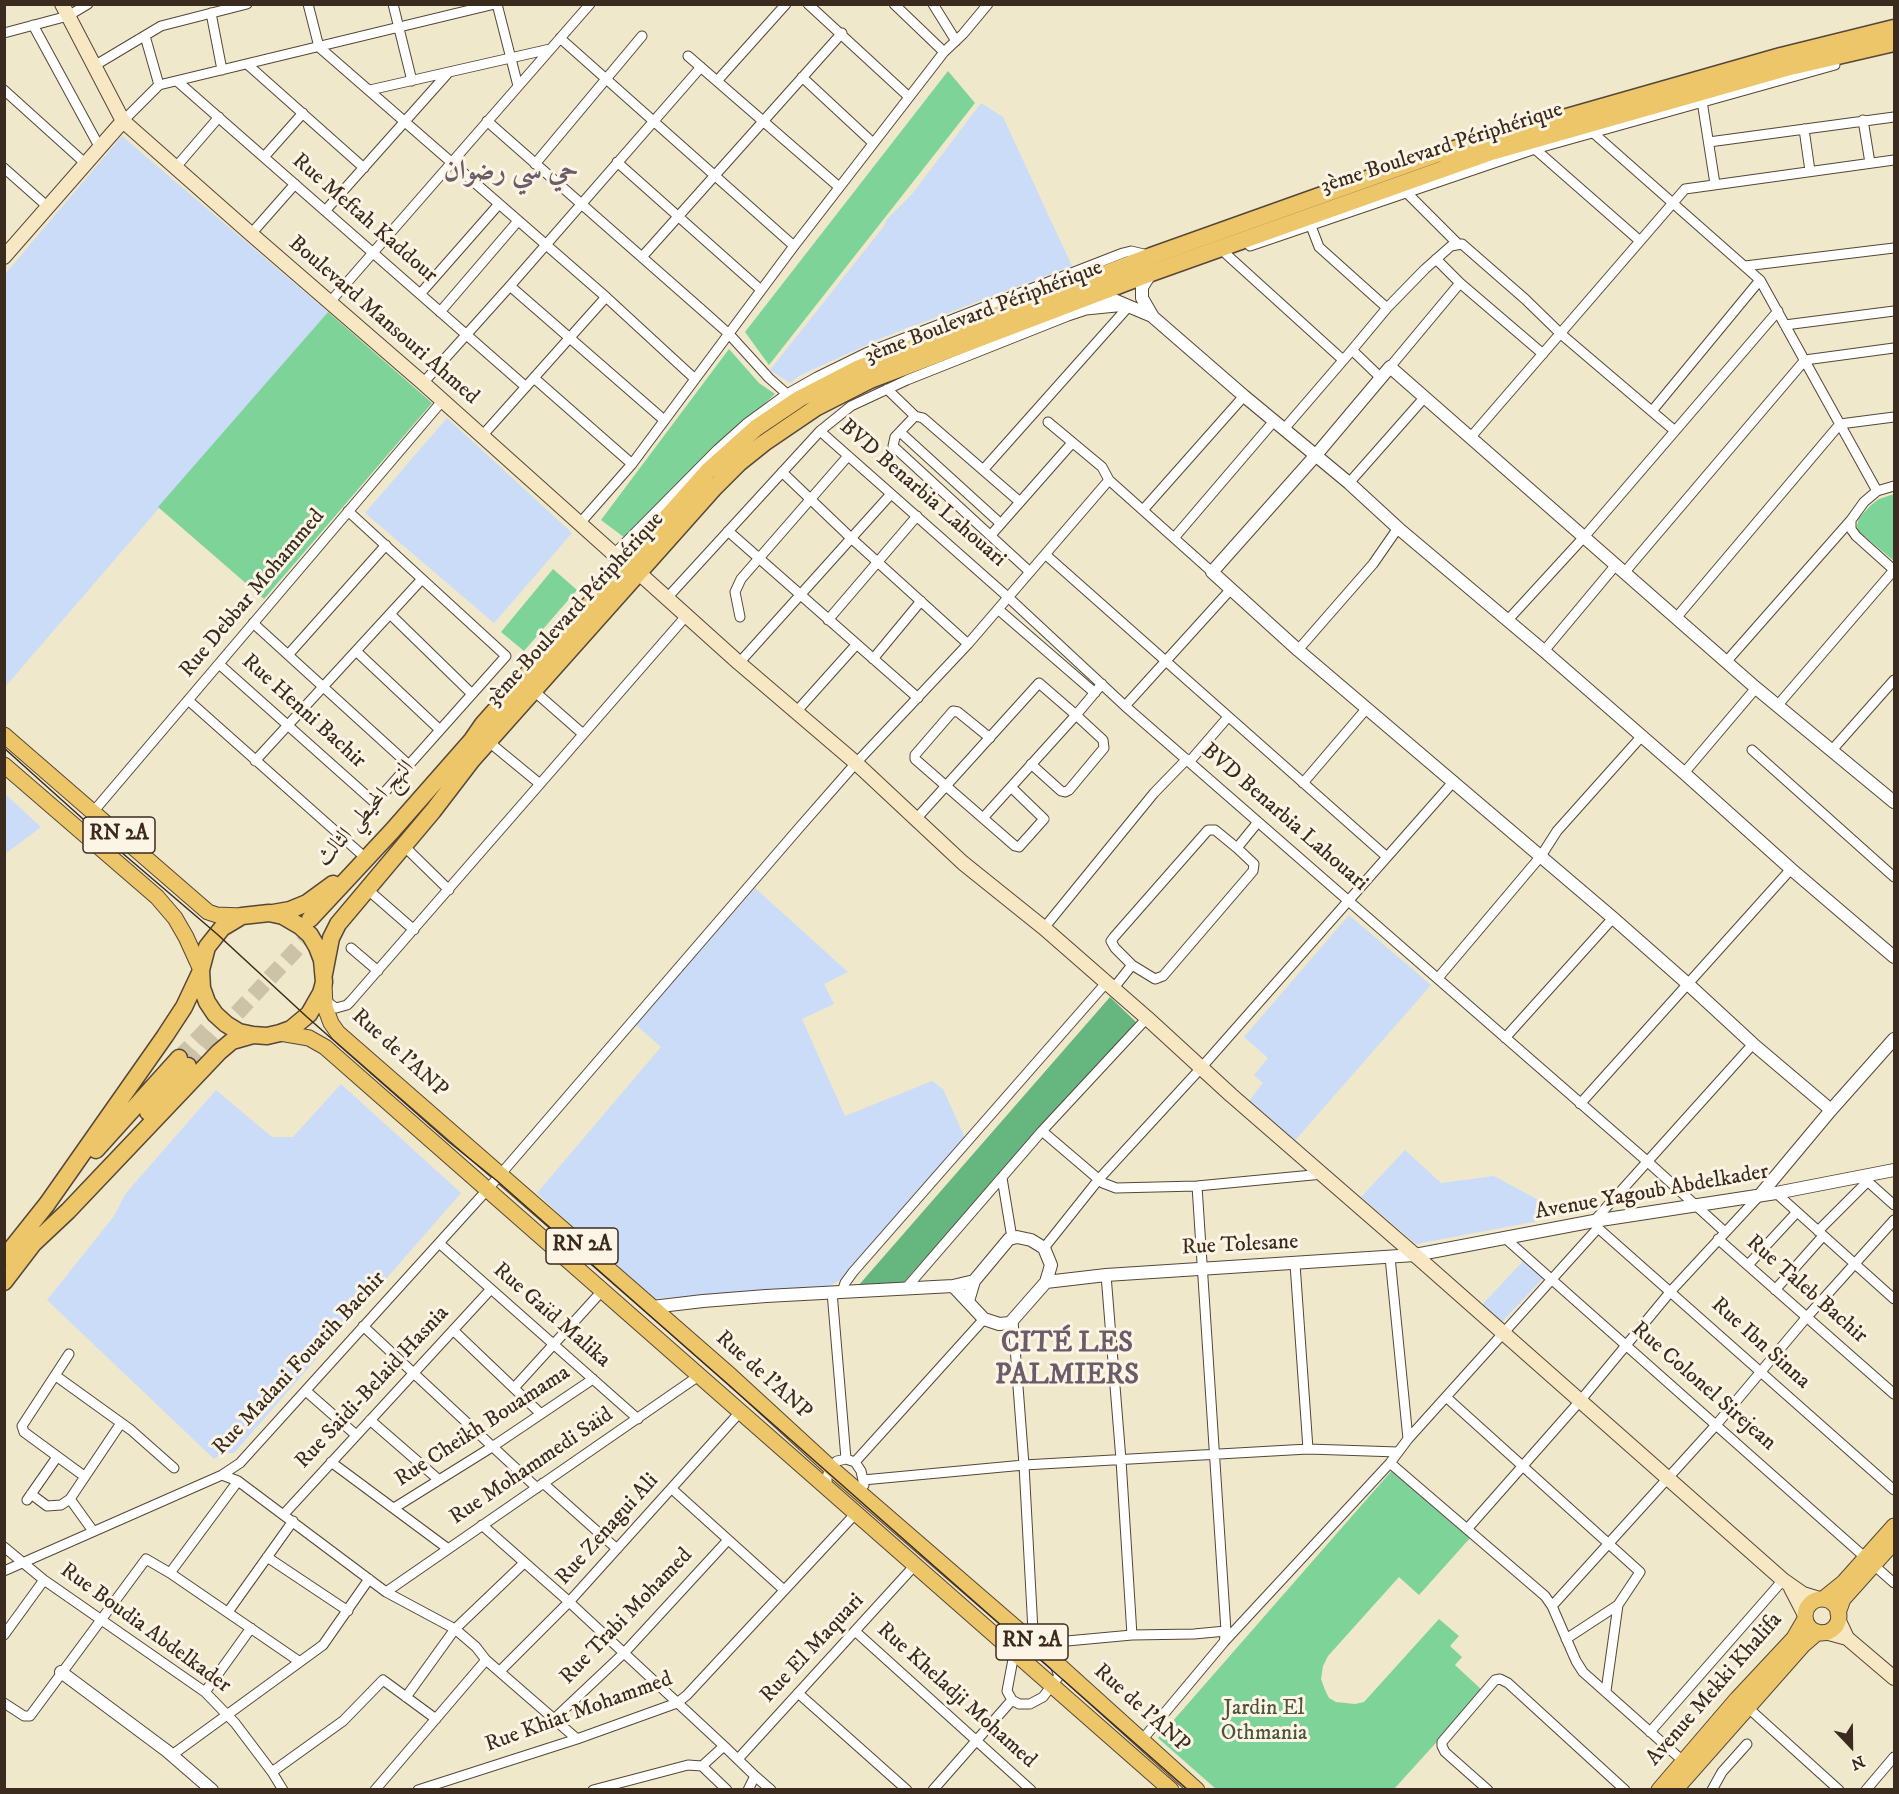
<!DOCTYPE html>
<meta charset="utf-8">
<style>
body{margin:0}
#map{position:relative;width:1899px;height:1794px;overflow:hidden;background:#efe8cb;font-family:"IM FELL DW Pica",serif}
canvas{display:block}
.frame{position:absolute;inset:0;border:6px solid #3b2a1e;pointer-events:none}
.north{position:absolute;left:1821px;top:1716px;width:60px;height:60px;-webkit-text-stroke:4px #fcf5e5;paint-order:stroke;rotate:158deg;font-size:16px;font-weight:700;line-height:24px;text-align:center;color:#3b2a1e}
.north::after{content:'';display:block;margin:auto;width:21px;height:27px;background:#3b2a1e;clip-path:polygon(50% 0,100% 100%,50% 72%,0 100%)}
</style>
<div id="map">
<canvas width="1899" height="1794"></canvas>
<div class="frame"></div>
<div class="north">N</div>
</div>
<script>
const context = document.querySelector('canvas').getContext('2d');
context.lineJoin = 'round';
function fillPath(path, color) { context.fillStyle = color; context.fill(path, 'evenodd'); }
const shape = rows => new Path2D(rows.map(r => 'M' + r).join(''));
function stroke(path, color, width, dash) { context.strokeStyle = color; context.lineWidth = width; context.lineCap = dash ? 'butt' : 'round'; context.setLineDash(dash || []); context.stroke(path); }
function drawText(font, color, halo, rows, align = 'center') {
  context.font = font + ' "IM FELL DW Pica",Amiri,serif'; context.lineWidth = 6; context.setLineDash([]); context.textBaseline = 'middle'; context.strokeStyle = halo; context.fillStyle = color; for (const [text, x, y, turn = 0] of rows) {
    context.save(); context.translate(x, y); context.rotate((+turn || 0) * Math.PI / 180); context.textAlign = isNaN(turn) ? turn : align; if (halo) context.strokeText(text, 0, 0); context.fillText(text, 0, 0); context.restore();
  }
}
fillPath(shape([
 [981,103,1003,117,1072,266,884,337,799,376,790,383,770,370,884,226,887,219,912,194],
 [122,136,328,312,5,687,5,274],
 [447,418,572,533,494,623,365,513],
 [5,794,41,827,5,854,4,794],
 [755,888,848,972,824,984,834,1004,802,1019,845,1116,932,1081,943,1089,966,1140,844,1278,829,1286,649,1299,537,1193,661,1047,635,1024],
 [1349,915,1431,985,1291,1145,1245,1106,1263,1083,1254,1075,1268,1058,1244,1037],
 [341,1084,461,1193,234,1453,224,1453,214,1459,47,1300,114,1216,126,1193,216,1090,272,1137,293,1137],
 [1405,1150,1441,1183,1494,1176,1546,1204,1549,1219,1416,1244,1361,1197],
 [1525,1259,1544,1277,1500,1324,1481,1306]
]), '#cbdcf9');
fillPath(shape([
 [948,71,975,103,769,365,745,332],
 [328,312,432,403,264,599,158,507],
 [729,349,759,383,775,394,688,475,625,538,601,520],
 [1894,494,1894,561,1858,531,1857,526,1859,518,1871,505,1879,499],
 [553,569,577,590,524,651,501,632],
 [1394,1468,1471,1537,1419,1595,1399,1577,1328,1656,1323,1666,1321,1679,1325,1690,1329,1698,1336,1702,1355,1704,1364,1702,1439,1619,1459,1636,1450,1646,1462,1657,1455,1665,1483,1691,1394,1789,1216,1789,1158,1738]
]), '#7ed498');
fillPath(shape([
 [1110,997,1136,1022,904,1282,858,1286]
]), '#66b680');
stroke(shape([
 [179,1058,207,1029],
 [188,1066,318,926]
]), '#cbc2a8', 16, [16, 8]);
const minor = shape([
 [308,4,319,47,606,297,695,379],
 [393,4,412,81],
 [497,4,518,86],
 [808,4,909,97],
 [894,4,944,52],
 [933,4,956,41],
 [211,13,222,70],
 [33,25,100,148],
 [4,33,68,16,88,4],
 [145,36,159,85],
 [560,38,794,246],
 [688,56,839,187],
 [247,64,364,168],
 [94,66,161,26,247,4],
 [802,77,873,143],
 [177,81,526,387],
 [717,81,786,4],
 [4,90,86,164],
 [370,90,550,49],
 [1702,101,1715,184],
 [1863,120,1870,163],
 [123,121,159,85,495,4],
 [487,121,702,310,729,334,769,378,787,394],
 [1804,129,1810,171],
 [1590,130,1760,280,1877,491],
 [1709,142,1894,117],
 [1535,149,1640,241],
 [264,157,303,113],
 [617,162,761,290],
 [535,164,642,36],
 [176,167,219,117],
 [4,168,48,207],
 [1407,193,1457,243],
 [325,211,448,73],
 [1311,226,1319,247,1387,308],
 [251,234,295,184],
 [1250,246,1535,149,1835,65],
 [1226,254,1343,360],
 [642,257,842,33],
 [1436,259,1460,283],
 [1745,266,1894,248],
 [510,286,664,420],
 [420,294,499,204],
 [330,302,590,4],
 [440,312,518,221],
 [1785,325,1894,311],
 [1352,350,1387,308,1425,269,1451,246,1462,244,1525,299,1561,334,1675,431],
 [1390,367,1460,283,1543,354],
 [534,378,632,464],
 [423,383,510,286,701,67],
 [887,389,915,416,895,437,893,446,1030,572],
 [1652,411,1760,280],
 [915,416,923,418,1020,502],
 [1048,422,1102,467,1109,480,1212,572],
 [1284,429,1352,350,1381,378],
 [820,431,1009,598,1125,706,1648,1162,1725,1232],
 [900,432,1001,524],
 [482,436,606,297],
 [1470,438,1685,189,1894,160],
 [983,470,1129,306],
 [782,472,851,538,968,644],
 [1349,483,1424,398],
 [1143,510,1244,396],
 [581,522,632,464,794,246,944,52,963,34,988,4],
 [728,531,918,698],
 [991,535,1072,443],
 [1174,538,1274,421],
 [615,553,718,449,746,424,787,394,817,377,866,353,1123,253,1131,251,1148,255],
 [1046,555,1387,857],
 [1624,573,1805,360,1894,348],
 [667,598,820,431,851,406,907,380,1068,316,1086,310,1126,306],
 [999,610,1095,693],
 [390,614,472,694],
 [740,617,735,592,741,579,848,456],
 [1676,618,1840,424,1894,417],
 [828,620,917,516],
 [1507,621,1584,537,1778,311],
 [253,623,409,765],
 [1298,650,1373,564,1398,528],
 [356,651,440,730],
 [1544,651,1615,566],
 [288,655,386,545],
 [873,659,921,601],
 [1726,662,1851,520],
 [739,663,891,494],
 [219,664,375,803,506,656,348,511],
 [534,691,583,734],
 [188,700,360,853],
 [1125,706,1231,589],
 [1777,706,1894,570,1856,536,1851,529,1851,520,1864,502,1877,491,1894,486],
 [796,712,856,645],
 [990,738,958,712,953,711,915,755,915,759,1015,846,1019,847,1044,819,1011,787],
 [489,742,540,784],
 [1752,750,1894,877],
 [1832,750,1894,680],
 [255,761,422,579],
 [1190,761,1228,717],
 [1684,773,1756,688],
 [1303,783,1367,708],
 [93,812,443,400],
 [983,818,1076,715,1103,740,1104,748,1069,790,1065,792,1061,791,1031,764],
 [916,819,1039,683,1076,715,1102,684],
 [404,846,449,890],
 [367,889,414,930],
 [1044,928,1154,793,1187,759],
 [351,948,378,971],
 [1132,965,1155,979,1163,976,1253,871,1254,864,1237,848],
 [1438,978,1541,856,1557,831,1641,737],
 [1113,989,1132,965,1115,948,1111,941,1114,937,1208,830,1215,830,1237,848,1258,822],
 [325,997,330,1004,336,1008,347,1005,351,1001,687,615],
 [1505,1038,1613,918],
 [1580,1104,1791,869],
 [1042,1131,1103,1183,1116,1188,1197,1186,1323,1174],
 [1002,1178,1012,1238],
 [1865,1179,1894,1205],
 [1197,1186,1226,1631,1224,1642],
 [1776,1193,1894,1299],
 [1598,1228,1894,1490],
 [1818,1231,1868,1181],
 [1506,1239,1894,1583],
 [1718,1239,1894,1394],
 [439,1243,638,1419],
 [1044,1248,1099,1179,1201,1068,1454,781],
 [1390,1257,1408,1439],
 [1295,1264,1308,1449],
 [1748,1265,1797,1212],
 [1106,1275,1121,1460,1132,1635],
 [907,1287,1042,1131,1147,1018],
 [1775,1290,1823,1236],
 [832,1292,846,1459],
 [842,1292,845,1283,853,1272,1106,983],
 [1013,1321,1024,1465,1033,1631,1038,1638,1052,1646],
 [363,1326,537,1488],
 [453,1330,541,1414],
 [69,1354,22,1426,24,1432,84,1476],
 [56,1376,131,1430,174,1468],
 [514,1388,602,1291],
 [306,1391,356,1435],
 [1446,1397,1640,1572,1618,1605,1566,1639],
 [370,1420,439,1480],
 [331,1462,447,1548],
 [855,1462,984,1319],
 [1390,1463,1545,1596,1552,1606,1576,1661,1583,1672,1683,1761],
 [222,1475,238,1481,386,1592,455,1629,476,1647,486,1660,577,1739],
 [863,1480,1024,1465,1308,1449,1398,1452],
 [543,1483,617,1549],
 [827,1486,827,1477,830,1467,837,1461,846,1459,855,1462,861,1471,864,1485],
 [672,1489,784,1590],
 [31,1494,47,1506,61,1505,70,1499,93,1531],
 [70,1499,121,1423],
 [27,1500,57,1457],
 [394,1508,492,1447,593,1379],
 [284,1514,491,1289],
 [482,1525,566,1599,724,1746],
 [1468,1528,1580,1401,1671,1291,1760,1195],
 [4,1547,44,1580,205,1692,235,1723,272,1772,283,1790],
 [267,1557,348,1611],
 [4,1571,222,1475,240,1463,487,1190,799,828,856,763,968,644,1109,480],
 [170,1573,238,1481],
 [386,1592,700,1375],
 [1552,1606,1716,1425,1806,1318,1894,1220],
 [228,1612,293,1521],
 [856,1632,1031,1790],
 [4,1635,44,1580],
 [1050,1652,1054,1644,1067,1641,1132,1635,1194,1634,1226,1631],
 [1014,1654,1007,1691,1012,1700,1019,1704,1030,1704,1043,1697,1059,1676,1055,1665],
 [500,1671,569,1602,741,1411],
 [1606,1691,1618,1605],
 [205,1692,251,1628],
 [798,1693,907,1790],
 [406,1697,455,1629,524,1563],
 [4,1703,24,1716,30,1716,146,1559,170,1573,300,1662],
 [1745,1705,1839,1790],
 [553,1720,624,1653,728,1540],
 [1650,1732,1783,1580],
 [1142,1740,1224,1642,1390,1463,1408,1439,1598,1228,1594,1221,1753,1044],
 [172,1755,323,1645,369,1579],
 [738,1759,916,1564],
 [272,1772,343,1721,383,1680,436,1719],
 [755,1776,771,1790],
 [375,1790,486,1660],
 [418,1790,577,1739,677,1703,687,1695,857,1512],
 [593,1790,688,1765,702,1766],
 [727,1790,702,1766,724,1746,755,1776,748,1790],
 [933,1790,1012,1700],
 [1488,1790,1445,1752,1442,1746,1442,1742,1495,1680,1500,1679,1508,1683,1625,1790],
 [1712,1790,1722,1772,1747,1744],
 [1866,1790,1894,1757]
]);
const tertiary = shape([
 [1151,273,1142,287,1142,298,1153,317,1244,396,1349,483,1398,528,1544,651,1684,773,1791,869,1894,957],
 [1088,300,1114,300,1152,316],
 [1831,1110,1753,1044,1689,985,1613,918,1298,650,1212,572,1316,455,1390,367,1756,688,1894,802],
 [1760,1195,1831,1110,1894,1039],
 [1046,1282,1106,1275,1415,1255,1594,1221,1776,1193,1894,1170],
 [953,1286,984,1319,999,1324,1010,1323,1046,1282,1051,1265,1044,1248,1031,1240,1017,1237,1009,1239,974,1281,968,1301],
 [652,1307,703,1301,766,1296,953,1286,974,1281],
 [61,1672,167,1751,212,1790]
]);
const secondary = shape([
 [62,4,123,121,251,234,423,383,625,564],
 [4,257,123,121],
 [639,573,739,663,856,763,963,863,1044,928,1147,1018,1231,1095,1415,1255,1783,1580,1803,1594,1819,1599],
 [1791,1588,1805,1615],
 [1838,1619,1847,1638,1894,1678],
 [1825,1632,1847,1638]
]);
const primary = shape([
 [4,735,208,912,217,915,242,916],
 [4,765,157,897,175,918,186,937,201,970],
 [324,984,325,1007,331,1023,338,1033,731,1376,830,1467,1052,1659,1197,1790],
 [280,1033,309,1038,325,1047,1171,1790],
 [1823,1599,1844,1582,1894,1526],
 '1805 1616a17 17 0 1 1 34 0a17 17 0 1 1-34 0Z',
 [1838,1613,1843,1599,1894,1542],
 [1659,1790,1737,1699,1794,1638,1805,1619],
 [1675,1790,1803,1645,1818,1632]
]);
const trunk = shape([
 [273,913,290,910,307,903,333,884],
 [310,919,392,831,472,740,483,724,708,471,756,428,799,399,857,369,1151,256,1437,154,1781,56,1894,28],
 [324,974,331,938,338,924,433,811,472,760,715,487,739,463,764,443,817,407,870,380,1151,273,1491,152,1786,68,1894,43],
 [148,1112,188,1066],
 [96,1150,179,1058],
 [34,1243,68,1211,219,1052,232,1041,253,1035,267,1036,280,1033,291,1029,309,1014,321,993,324,982,322,960,317,947,310,935,300,926,283,916,269,913,242,916,222,928,207,947,201,970,202,988,207,1002,215,1014,226,1024,239,1032,253,1035],
 [4,1258,47,1204,165,1036,184,1007,200,973],
 [4,1282,40,1235]
]);
stroke(minor, '#564638', 11);
stroke(tertiary, '#564638', 14);
stroke(secondary, '#564638', 16);
stroke(primary, '#564638', 17);
stroke(trunk, '#564638', 19);
stroke(minor, '#fff', 9);
stroke(tertiary, '#fff', 12);
stroke(secondary, '#f7e8c3', 14);
stroke(primary, '#ecc669', 15);
stroke(trunk, '#ecc669', 16);
stroke(shape([
 [4,748,93,828,217,934,307,1017,449,1142,496,1180,1188,1790]
]), '#3b2a1e', 1.5);
for (const [x, y, w] of [
 [119,835,72],
 [582,1246,72],
 [1032,1642,72]
]) { const box = new Path2D(); box.roundRect(x - w / 2, y - 18, w, 36, 4.5); context.fillStyle = '#fcf5e5'; context.fill(box); stroke(box, '#3b2a1e', 1.5); }
drawText('bold 21px', '#3b2a1e', null, [
 ["RN 2A",119,835],
 ["RN 2A",582,1246],
 ["RN 2A",1032,1642]
]);
drawText('22px', '#3b2a1e', '#fcf5e5', [
 ["3ème Boulevard Périphérique",1442,149,-18],
 ["Rue Meftah Kaddour",364,219,41],
 ["3ème Boulevard Périphérique",984,313,-21],
 ["Boulevard Mansouri Ahmed",383,321,41],
 ["BVD Benarbia Lahouari",922,494,41],
 ["Rue Debbar Mohammed",253,594,-50],
 ["3ème Boulevard Périphérique",576,610,-48],
 ["Rue Henni Bachir",303,712,42],
 ["النهج المحيطي الثالث",366,814,-48],
 ["BVD Benarbia Lahouari",1284,818,41],
 ["Rue de l'ANP",399,1054,42],
 ["Avenue Yagoub Abdelkader",1652,1193,-10],
 ["Rue Tolesane",1240,1246,-3],
 ["Rue Taleb Bachir",1806,1290,41],
 ["Rue Gaïd Malika",551,1316,41],
 ["Rue Ibn Sinna",1760,1344,42],
 ["Rue Madani Fouatih Bachir",300,1364,-47],
 ["Rue de l'ANP",763,1376,42],
 ["Rue Colonel Sirejean",1703,1387,41],
 ["Rue Saidi-Belaid Hasnia",373,1388,-47],
 ["Rue Cheikh Bouamama",483,1427,-33],
 ["Rue Mohammedi Saïd",532,1467,-34],
 ["Rue Zenagui Ali",608,1530,-48],
 ["Rue Trabi Mohamed",627,1617,-46],
 ["Rue Boudia Abdelkader",145,1629,36],
 ["Rue El Maquari",813,1649,-47],
 ["Avenue Mekki Khalifa",1715,1690,-49],
 ["Rue Kheladji Mohamed",956,1696,42],
 ["Rue de l'ANP",1141,1709,42],
 ["Rue Khiat Mohammed",579,1713,-20]
]);
drawText('22px', '#4c543c', '#fcf5e5', [
 ["Jardin El",1264,1709],
 ["Othmania",1264,1734]
]);
drawText('bold 28px', '#6b5c69', '#fcf5e5', [
 ["حي سي رضوان",511,173],
 ["CITÉ LES",1067,1345],
 ["PALMIERS",1067,1377]
]);
</script>
